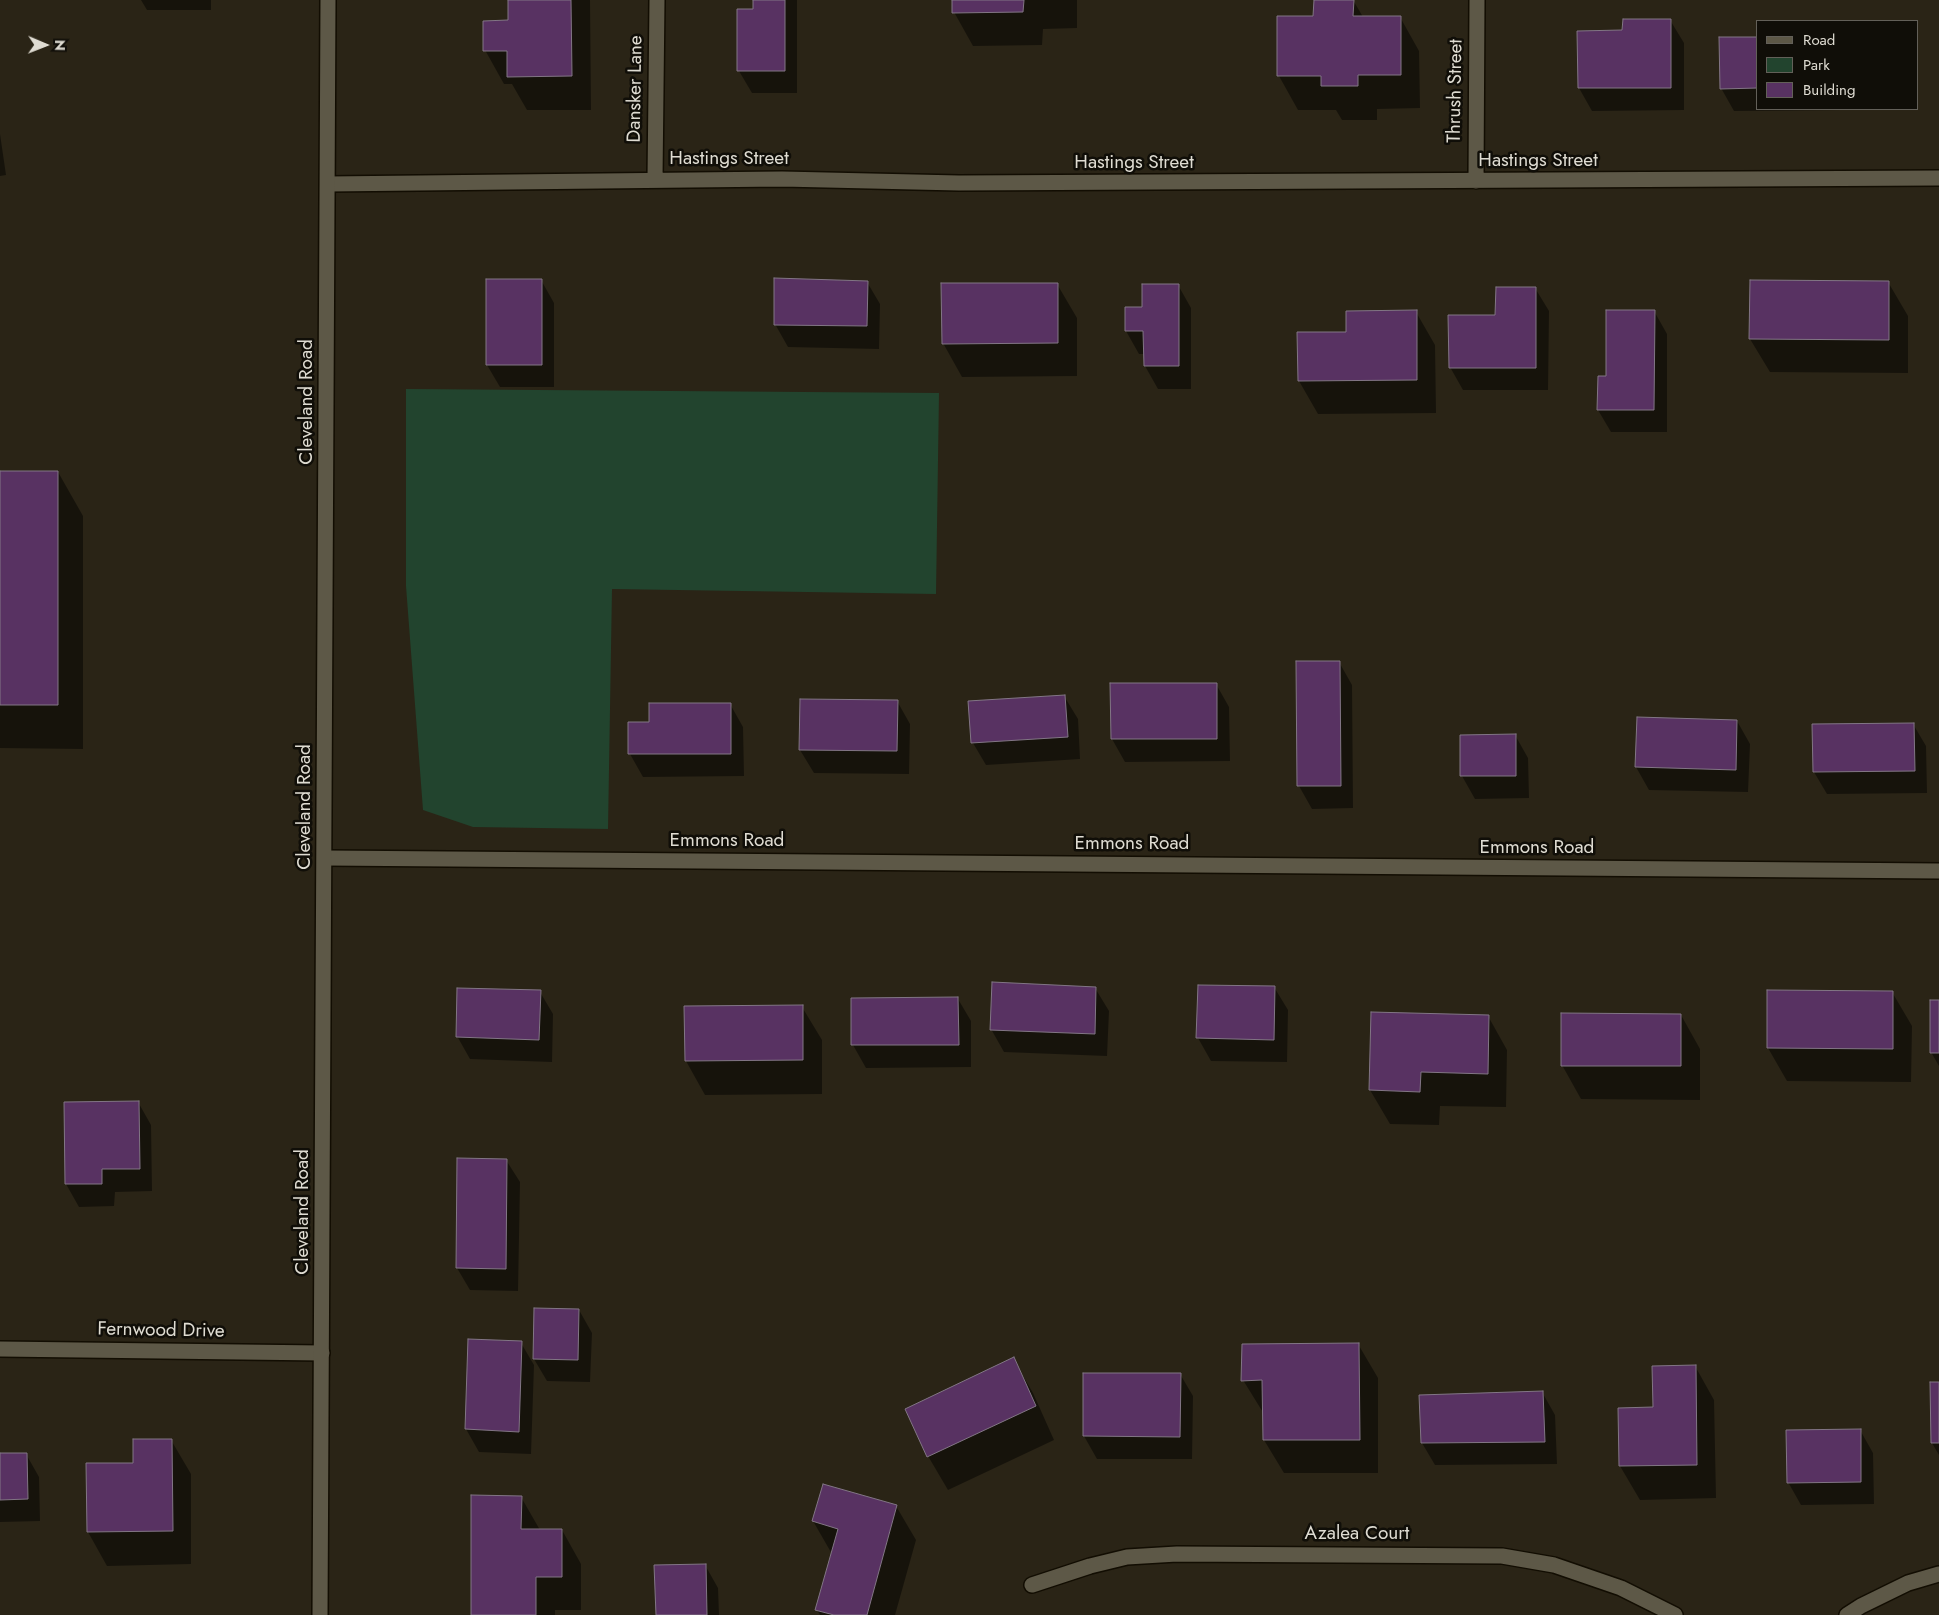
<!DOCTYPE html>
<style>
body{margin:0}
#map{position:relative;width:1939px;height:1615px;overflow:hidden;background:#2a2416;font-family:Jost,sans-serif}
canvas{display:block}
.legend{position:absolute;left:1756px;top:20px;width:162px;height:90px;box-sizing:border-box;background:#100e08;border:1px solid #636059;margin:0;padding:6px 9px;list-style:none;font-size:15px;color:#dfdcd2}
.legend li{display:flex;align-items:center;gap:10px;height:25px}
.legend b{width:25px;border:1px solid #636059}
.north{position:absolute;left:20px;top:20px;width:50px;height:50px;-webkit-text-stroke:4px #100e08;paint-order:stroke;rotate:91deg;font-size:14px;font-weight:700;line-height:20px;text-align:center;color:#dfdcd2}
.north::after{content:'';display:block;margin:auto;width:18px;height:22px;background:#dfdcd2;clip-path:polygon(50% 0,100% 100%,50% 72%,0 100%)}
</style>
<div id="map">
<canvas width="1939" height="1615"></canvas>
<ul class="legend">
<li><b style="height:6px;background:#5d5847"></b>Road</li>
<li><b style="height:14px;background:#22442e"></b>Park</li>
<li><b style="height:14px;background:#583262"></b>Building</li>
</ul>
<div class="north">N</div>
</div>
<script>
const context = document.querySelector('canvas').getContext('2d');
context.lineJoin = 'round';
function fillPath(path, color) { context.fillStyle = color; context.fill(path, 'evenodd'); }
const shape = rows => new Path2D(rows.map(r => 'M' + r).join(''));
function stroke(path, color, width, dash) { context.strokeStyle = color; context.lineWidth = width; context.lineCap = dash ? 'butt' : 'round'; context.setLineDash(dash || []); context.stroke(path); }
function drawText(font, color, halo, rows, align = 'center') {
  context.font = font + ' Jost,sans-serif'; context.lineWidth = 5; context.setLineDash([]); context.textBaseline = 'middle'; context.strokeStyle = halo; context.fillStyle = color; for (const [text, x, y, turn = 0] of rows) {
    context.save(); context.translate(x, y); context.rotate((+turn || 0) * Math.PI / 180); context.textAlign = isNaN(turn) ? turn : align; if (halo) context.strokeText(text, 0, 0); context.fillText(text, 0, 0); context.restore();
  }
}
fillPath(shape([
 [406,389,939,393,936,594,612,589,608,829,473,827,423,810,406,586]
]), '#22442e');
fillPath(shape([
 [141,0,211,0,211,10,147,10],
 [527,0,590,0,591,110,527,110,512,84,504,84,485,50],
 [754,0,797,0,797,93,752,93,739,71,754,10],
 [954,0,1077,0,1077,28,1043,29,1042,45,973,46,954,12],
 [1315,0,1353,0,1363,17,1400,17,1419,51,1420,108,1377,109,1377,120,1342,120,1336,110,1298,110,1279,76,1315,17],
 [1670,20,1684,43,1684,110,1592,111,1579,88,1579,32,1624,32],
 [1758,38,1758,109,1842,109,1842,110,1734,111,1721,88],
 [0,134,6,175,0,176],
 [541,280,554,303,554,387,500,387,487,365],
 [867,282,880,304,879,349,788,347,775,324],
 [1888,282,1908,316,1908,373,1770,372,1750,339],
 [1057,284,1077,318,1077,376,962,377,943,343],
 [1178,285,1191,308,1191,389,1158,389,1145,366,1145,354,1139,354,1126,331,1144,309],
 [1535,288,1549,311,1548,390,1463,390,1450,367,1496,316],
 [1654,311,1667,334,1667,432,1611,432,1598,410],
 [1416,312,1435,345,1436,413,1318,414,1299,381],
 [0,472,58,472,83,516,83,749,0,748],
 [1298,662,1339,662,1352,685,1353,808,1312,809,1299,786],
 [1216,684,1229,707,1230,761,1125,762,1112,739],
 [1064,696,1078,719,1080,759,986,765,973,743],
 [897,701,910,724,909,774,814,773,800,750],
 [730,704,743,727,744,776,643,777,630,754,651,723],
 [1737,721,1750,744,1748,792,1649,790,1636,767],
 [1913,724,1926,746,1927,793,1827,794,1814,772],
 [1515,735,1528,758,1529,798,1475,799,1462,776],
 [1199,986,1274,987,1288,1010,1287,1062,1211,1061,1198,1038],
 [1095,988,1109,1011,1107,1056,1004,1052,991,1029],
 [540,992,553,1014,552,1062,470,1059,457,1036],
 [1892,992,1912,1026,1911,1082,1787,1081,1768,1048],
 [852,999,958,999,971,1021,971,1067,866,1068,853,1045],
 [1939,1002,1939,1066,1931,1052],
 [802,1007,822,1040,822,1094,705,1095,686,1061],
 [1372,1013,1488,1016,1507,1050,1506,1107,1440,1106,1439,1125,1390,1124,1370,1090],
 [1681,1015,1700,1049,1700,1100,1581,1099,1562,1065],
 [138,1102,151,1125,152,1191,115,1192,114,1206,79,1207,66,1184,65,1103],
 [506,1160,520,1182,518,1291,470,1290,457,1268],
 [579,1310,592,1333,590,1382,547,1381,534,1359],
 [521,1343,534,1365,531,1454,479,1452,466,1429],
 [1358,1344,1378,1378,1378,1473,1284,1473,1264,1440,1264,1414,1243,1380],
 [1013,1359,1033,1393,1054,1440,948,1490,928,1456],
 [1695,1366,1714,1400,1716,1498,1640,1500,1620,1466],
 [1180,1374,1193,1396,1192,1459,1097,1459,1084,1436],
 [1939,1383,1939,1455,1932,1443],
 [1542,1392,1555,1415,1557,1464,1435,1465,1422,1443],
 [1860,1430,1873,1453,1874,1504,1801,1505,1788,1482],
 [171,1440,191,1474,191,1564,107,1566,88,1532,87,1464,135,1464],
 [26,1454,39,1477,40,1521,0,1522,0,1455],
 [521,1497,540,1530,562,1530,581,1564,581,1610,555,1610,555,1615,472,1615],
 [896,1506,916,1540,895,1615,820,1615,817,1610,832,1554,813,1521],
 [705,1565,718,1588,719,1615,657,1615]
]), '#0007');
const building = shape([
 [508,0,571,0,572,76,507,77,507,51,483,51,483,21,508,20,508,0],
 [753,0,785,0,785,71,737,71,737,9,753,9,753,0],
 [952,0,1024,0,1023,12,952,13,952,0],
 [1314,0,1354,0,1353,16,1401,16,1401,75,1358,75,1358,86,1321,86,1321,76,1277,76,1277,16,1313,16,1314,0],
 [1623,19,1671,19,1671,88,1578,88,1577,31,1622,30,1623,19],
 [1719,37,1758,37,1758,88,1720,89,1719,37],
 [774,278,868,281,867,326,774,325,774,278],
 [486,279,542,279,542,365,486,365,486,279],
 [1750,280,1889,281,1889,340,1749,339,1750,280],
 [941,283,1058,283,1058,343,942,344,941,283],
 [1142,284,1179,284,1179,366,1144,366,1143,331,1125,331,1125,307,1142,307,1142,284],
 [1496,287,1536,287,1536,368,1449,368,1448,315,1495,315,1496,287],
 [1417,310,1417,380,1298,381,1297,332,1346,332,1346,311,1417,310],
 [1606,310,1655,310,1654,410,1597,410,1598,376,1606,376,1606,310],
 [0,471,58,471,58,705,0,705,0,471],
 [1296,661,1340,661,1341,786,1297,786,1296,661],
 [1110,683,1217,683,1217,739,1111,739,1110,683],
 [1065,695,1068,737,971,743,968,701,1065,695],
 [800,699,898,700,897,751,799,750,800,699],
 [649,703,731,703,731,754,628,754,628,722,649,722,649,703],
 [1637,717,1737,720,1736,770,1635,767,1637,717],
 [1914,723,1915,771,1813,772,1812,724,1914,723],
 [1516,734,1516,776,1460,776,1460,735,1516,734],
 [992,982,1096,987,1095,1034,990,1030,992,982],
 [1198,985,1275,986,1274,1040,1196,1038,1198,985],
 [457,988,541,990,539,1040,456,1037,457,988],
 [1767,990,1893,991,1893,1049,1767,1048,1767,990],
 [958,997,959,1045,851,1045,851,998,958,997],
 [1930,1000,1939,1000,1939,1053,1930,1053,1930,1000],
 [803,1005,803,1060,685,1061,684,1006,803,1005],
 [1371,1012,1489,1015,1488,1074,1421,1072,1420,1092,1369,1090,1371,1012],
 [1561,1013,1681,1014,1681,1066,1561,1066,1561,1013],
 [139,1101,140,1169,102,1169,102,1184,65,1184,64,1102,139,1101],
 [457,1158,507,1159,506,1269,456,1268,457,1158],
 [534,1308,579,1309,578,1360,533,1359,534,1308],
 [468,1339,522,1341,519,1432,465,1429,468,1339],
 [1359,1343,1360,1440,1263,1440,1262,1380,1241,1381,1242,1344,1359,1343],
 [1014,1357,1036,1406,927,1457,905,1409,1014,1357],
 [1696,1365,1697,1465,1619,1466,1618,1408,1653,1407,1652,1366,1696,1365],
 [1083,1373,1181,1373,1180,1437,1083,1436,1083,1373],
 [1930,1382,1939,1382,1939,1443,1931,1443,1930,1382],
 [1543,1391,1545,1442,1421,1443,1419,1395,1543,1391],
 [1861,1429,1861,1482,1787,1483,1786,1430,1861,1429],
 [133,1439,172,1439,173,1531,87,1532,86,1463,133,1463,133,1439],
 [0,1453,27,1453,28,1499,0,1500,0,1453],
 [823,1484,897,1505,867,1615,834,1615,815,1610,838,1529,812,1521,823,1484],
 [471,1495,522,1496,521,1529,562,1529,562,1577,536,1577,536,1615,471,1615,471,1495],
 [706,1564,707,1615,656,1615,654,1565,706,1564]
]);
fillPath(building, '#583262');
stroke(building, '#827685', 1);
const minor = shape([
 [655,179,657,0],
 [1476,181,1477,0],
 [328,184,782,179,959,183,1939,178],
 [325,858,1939,871],
 [0,1349,322,1353],
 [1032,1585,1090,1566,1127,1557,1177,1554,1502,1556,1554,1565,1621,1588,1675,1615],
 [1847,1615,1861,1606,1908,1583,1939,1574]
]);
const secondary = shape([
 [320,1615,328,0]
]);
stroke(minor, '#120d02', 18);
stroke(secondary, '#120d02', 18);
stroke(minor, '#5d5847', 15);
stroke(secondary, '#5d5847', 15);
drawText('19px', '#dfdcd2', '#100e08', [
 ["Dansker Lane",636,89,-89],
 ["Thrush Street",1456,91,-89],
 ["Hastings Street",729,159],
 ["Hastings Street",1538,161],
 ["Hastings Street",1134,163],
 ["Cleveland Road",307,402,-90],
 ["Cleveland Road",305,807,-90],
 ["Emmons Road",727,841],
 ["Emmons Road",1132,844],
 ["Emmons Road",1537,848],
 ["Cleveland Road",303,1212,-90],
 ["Fernwood Drive",161,1331,1],
 ["Azalea Court",1357,1534]
]);
</script>
